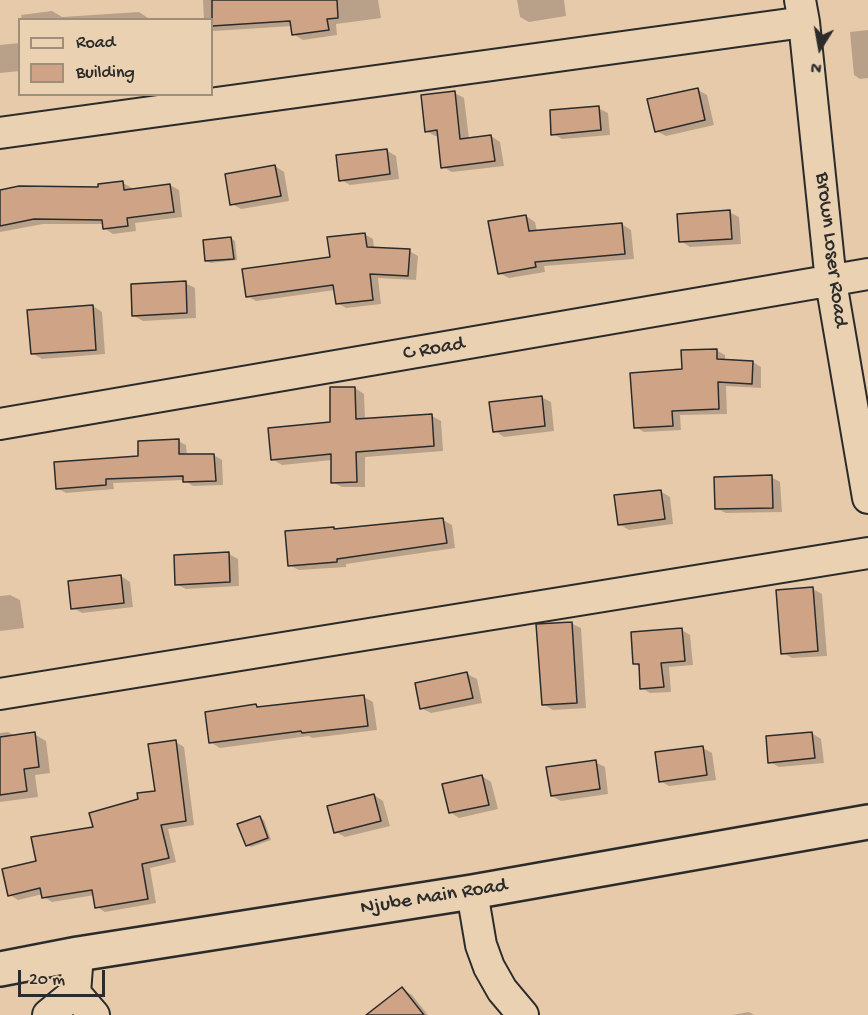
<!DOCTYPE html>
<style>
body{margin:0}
#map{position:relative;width:868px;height:1015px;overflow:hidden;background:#e7caaa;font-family:"Gochi Hand",sans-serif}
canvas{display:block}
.legend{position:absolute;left:18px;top:18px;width:195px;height:78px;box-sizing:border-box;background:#e9d1b1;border:2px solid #9d8f7b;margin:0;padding:8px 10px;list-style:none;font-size:18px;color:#2b2b2b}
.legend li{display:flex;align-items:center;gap:12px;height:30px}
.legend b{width:30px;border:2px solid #9d8f7b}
.north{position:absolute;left:790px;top:18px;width:60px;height:60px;-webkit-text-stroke:4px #e9d1b1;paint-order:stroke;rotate:191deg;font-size:16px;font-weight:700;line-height:24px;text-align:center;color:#2b2b2b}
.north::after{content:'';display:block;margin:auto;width:21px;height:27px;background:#2b2b2b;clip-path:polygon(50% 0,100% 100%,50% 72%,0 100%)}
.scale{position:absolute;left:18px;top:970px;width:87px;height:27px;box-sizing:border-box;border:3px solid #2b2b2b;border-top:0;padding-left:8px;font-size:18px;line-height:21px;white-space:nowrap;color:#2b2b2b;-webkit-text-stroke:4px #e9d1b1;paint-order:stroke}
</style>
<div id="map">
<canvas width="868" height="1015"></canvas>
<ul class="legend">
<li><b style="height:8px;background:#e9d1b1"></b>Road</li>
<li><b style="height:16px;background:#cfa486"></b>Building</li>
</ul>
<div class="north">N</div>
<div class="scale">20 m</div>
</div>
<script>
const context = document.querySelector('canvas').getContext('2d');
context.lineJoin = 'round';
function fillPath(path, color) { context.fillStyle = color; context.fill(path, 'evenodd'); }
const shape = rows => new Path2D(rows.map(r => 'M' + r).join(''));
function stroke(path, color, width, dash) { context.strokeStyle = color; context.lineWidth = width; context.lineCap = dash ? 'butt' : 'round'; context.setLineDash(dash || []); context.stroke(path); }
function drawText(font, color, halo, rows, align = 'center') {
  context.font = font + ' "Gochi Hand",sans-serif'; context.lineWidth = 4.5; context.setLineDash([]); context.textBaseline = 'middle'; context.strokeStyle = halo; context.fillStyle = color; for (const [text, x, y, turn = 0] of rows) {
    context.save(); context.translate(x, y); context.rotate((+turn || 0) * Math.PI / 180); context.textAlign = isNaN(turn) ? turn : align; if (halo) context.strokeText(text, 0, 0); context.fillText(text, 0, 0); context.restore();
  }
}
fillPath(shape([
 [203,0,378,0,381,18,336,24,337,35,303,40,293,34,292,26,214,31,212,30,212,20,204,20],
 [517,0,564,0,566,16,529,22,520,17],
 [52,11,62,17,139,12,151,20,22,20,21,15],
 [868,30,868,78,860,79,854,75,850,32],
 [20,43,20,71,0,73,0,45],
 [698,90,707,95,714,125,666,136,656,131],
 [455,93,464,98,469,139,491,136,500,142,504,166,452,172,443,167,439,136,435,136,426,131],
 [598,108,608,113,610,135,562,139,553,134],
 [386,150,396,156,399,179,350,185,341,180],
 [275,166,284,172,289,201,241,209,232,204],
 [123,183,132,188,132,190,170,185,179,190,182,217,135,223,136,231,113,234,104,228,104,224,43,224,0,232,0,191,100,188],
 [729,212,739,217,741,244,690,247,681,241],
 [526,216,535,222,537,232,622,224,631,230,634,259,544,266,545,272,509,278,499,273],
 [364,234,373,239,374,249,409,251,418,256,416,280,378,278,381,304,346,308,337,303,335,290,256,301,247,296,331,258],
 [231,238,235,241,237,260,211,263,206,261],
 [185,283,195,288,196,318,143,321,134,316],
 [93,306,102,312,105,354,42,359,32,353],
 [716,350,725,355,725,361,753,362,761,367,761,388,726,386,727,414,680,415,681,430,644,432,636,427,683,371],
 [355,388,364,394,365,420,432,416,441,421,443,451,365,457,365,487,342,487,332,482,332,460,282,465,272,459,332,423],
 [541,397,551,402,554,431,504,437,495,431],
 [178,441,186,445,187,456,214,455,222,460,223,485,193,486,184,480,113,483,114,489,66,493,57,488],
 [771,477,780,482,782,512,726,513,716,508],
 [660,491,670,497,673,524,629,530,619,524],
 [443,520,452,525,455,548,346,564,346,567,299,570,289,565,334,529,337,530],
 [229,554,238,559,239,586,186,589,176,584],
 [121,576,130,582,133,607,82,613,73,608],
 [813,589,822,594,827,656,792,658,783,653],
 [10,595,20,600,24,628,0,631,0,596],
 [571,623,581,628,586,708,553,710,543,704],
 [682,630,690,635,693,665,669,667,671,692,650,693,642,688,640,667,635,664],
 [467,674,477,679,482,703,431,713,421,708],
 [364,697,373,702,377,730,312,738,309,736,220,748,210,742,256,706,261,709],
 [8,732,15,736,34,734,46,741,50,773,35,775,38,797,0,802,0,733],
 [812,733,821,739,824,763,779,767,770,762],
 [176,742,184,747,194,825,168,829,176,862,150,868,156,903,105,912,97,907,95,895,52,902,44,897,43,894,18,900,10,895,37,862,157,792],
 [703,748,712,753,716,780,669,786,660,781],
 [595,762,605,767,608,794,561,801,552,796],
 [482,776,491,782,498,809,459,818,450,812],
 [374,795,383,801,390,826,345,837,336,832],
 [260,818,264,820,271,840,251,847,247,845],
 [403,989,412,995,428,1015,369,1015],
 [749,1012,754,1015,732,1015]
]), '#0003');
const building = shape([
 [212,0,337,0,338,18,327,19,329,30,292,35,290,21,212,26,212,0],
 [698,88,705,120,655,132,647,99,698,88],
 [455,91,460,139,491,135,495,161,441,168,437,130,425,132,421,95,455,91],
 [599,106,601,130,551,135,550,110,599,106],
 [387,149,390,174,339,181,336,155,387,149],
 [275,165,281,196,230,205,225,174,275,165],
 [123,181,124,190,170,184,174,212,127,218,128,226,103,229,102,220,34,219,0,226,0,190,19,186,98,187,98,184,123,181],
 [730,210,732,239,679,242,677,214,730,210],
 [526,215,529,231,622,223,625,254,535,262,536,267,498,274,488,221,526,215],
 [365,233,367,247,410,249,408,276,370,274,373,300,336,304,333,285,246,297,242,269,330,257,327,237,365,233],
 [231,237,234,259,205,261,203,240,231,237],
 [186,281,187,313,132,316,131,284,186,281],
 [93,305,96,350,31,354,27,310,93,305],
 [717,349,717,359,753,361,752,384,718,382,719,409,672,411,673,426,634,428,630,373,682,369,681,350,717,349],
 [330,387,355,387,356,419,432,414,434,446,356,452,357,482,331,483,331,454,271,460,268,428,330,422,330,387],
 [542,396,545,426,493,432,489,402,542,396],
 [179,439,179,454,214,454,216,481,183,482,183,476,106,479,106,485,56,489,54,462,138,456,138,441,179,439],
 [772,475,773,508,715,509,714,477,772,475],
 [661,490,665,519,618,525,614,495,661,490],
 [443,518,447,543,337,559,337,562,288,566,285,531,334,527,334,529,443,518],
 [229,552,230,582,175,585,174,555,229,552],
 [121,575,124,603,71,609,68,581,121,575],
 [813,587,818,651,781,654,776,590,813,587],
 [572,622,577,703,542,705,536,624,572,622],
 [682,628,685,661,661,663,664,687,640,689,639,664,633,664,631,632,682,628],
 [467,672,473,698,420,709,415,683,467,672],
 [364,695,368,726,302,733,301,731,209,743,205,712,256,704,257,707,364,695],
 [35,732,39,767,24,769,27,791,0,795,0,737,35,732],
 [812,732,815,758,768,763,766,736,812,732],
 [176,740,186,821,161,825,169,858,142,864,148,899,95,908,92,890,42,898,40,888,8,896,2,869,36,861,31,837,93,827,89,813,138,799,137,793,155,791,148,744,176,740],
 [703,746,707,775,659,782,655,752,703,746],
 [596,760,600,789,551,796,546,767,596,760],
 [482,775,489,805,449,813,442,784,482,775],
 [374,794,381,821,334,833,327,806,374,794],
 [260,816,268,838,246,846,237,824,260,816],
 [402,987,424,1015,366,1015,402,987]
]);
fillPath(building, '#cfa486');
stroke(building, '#2b2b2b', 1.5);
const street = shape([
 [800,0,804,22,831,282,868,498],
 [0,133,804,22],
 [0,424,868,274],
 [0,694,868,553],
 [472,892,481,945,489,967,502,990,523,1015],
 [78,954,75,993,94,1015],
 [48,1015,75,993]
]);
const secondary = shape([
 [0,969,78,954,472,892,868,822]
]);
stroke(street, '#2b2b2b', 34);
stroke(secondary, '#2b2b2b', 38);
stroke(street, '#e9d1b1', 30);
stroke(secondary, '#e9d1b1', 33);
drawText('21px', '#2b2b2b', '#e9d1b1', [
 ["Brown Loser Road",830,250,83],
 ["C Road",434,350,-10],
 ["Njube Main Road",434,898,-9]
]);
</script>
